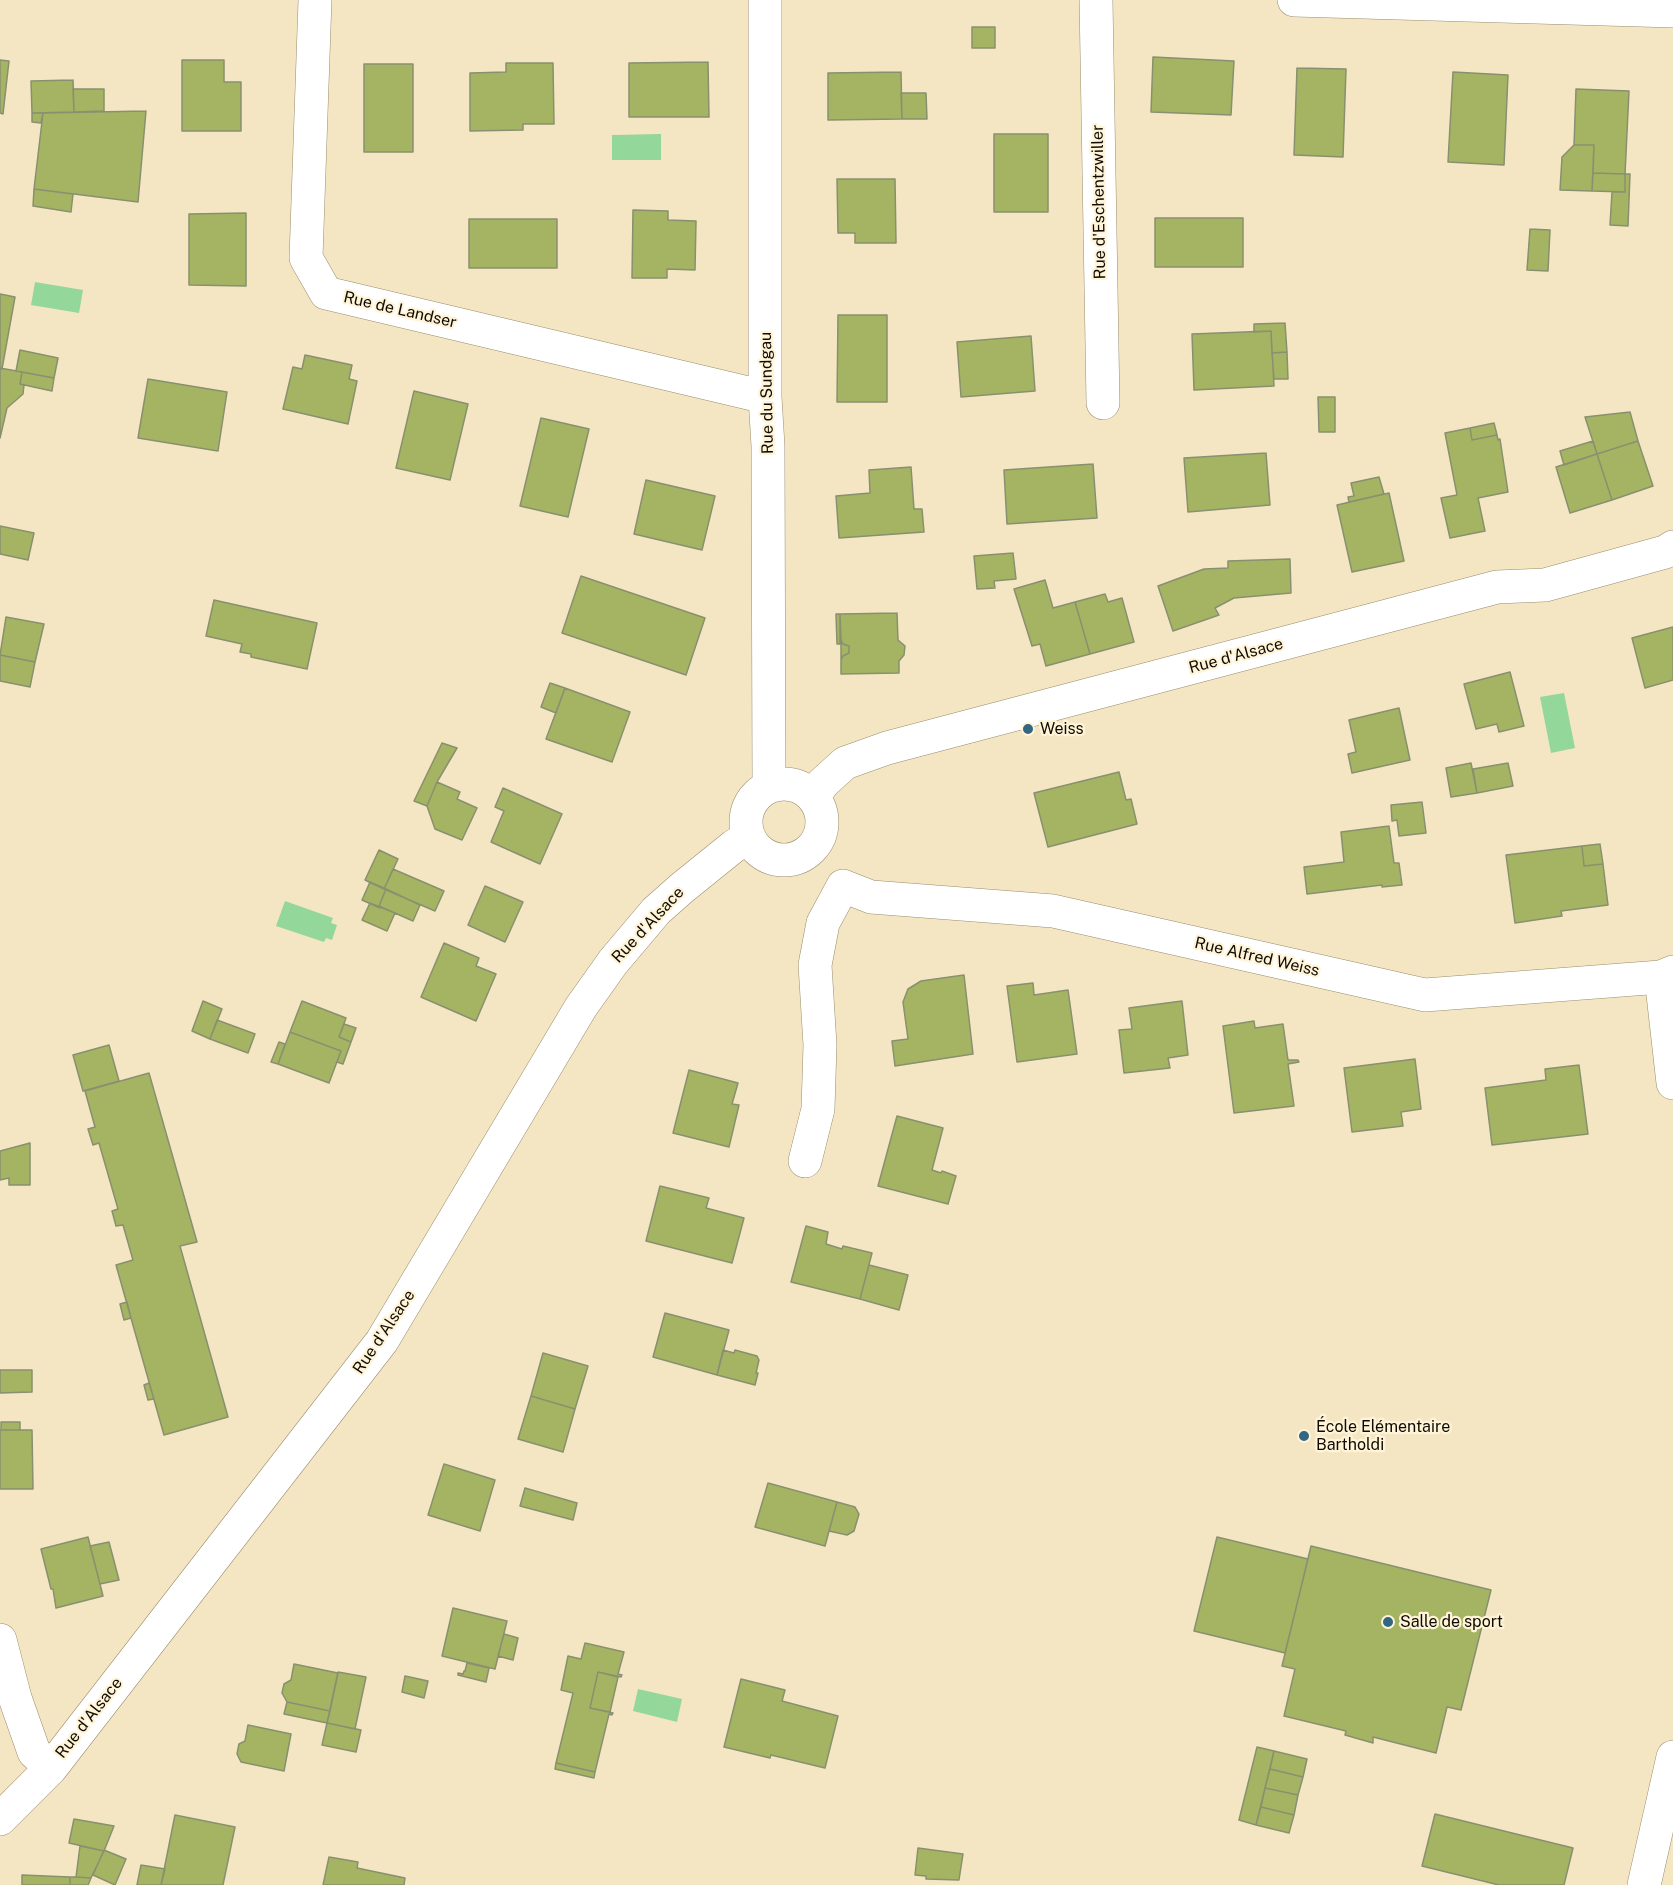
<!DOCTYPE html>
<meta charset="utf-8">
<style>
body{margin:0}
canvas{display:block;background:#f4e6c3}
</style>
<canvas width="1673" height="1885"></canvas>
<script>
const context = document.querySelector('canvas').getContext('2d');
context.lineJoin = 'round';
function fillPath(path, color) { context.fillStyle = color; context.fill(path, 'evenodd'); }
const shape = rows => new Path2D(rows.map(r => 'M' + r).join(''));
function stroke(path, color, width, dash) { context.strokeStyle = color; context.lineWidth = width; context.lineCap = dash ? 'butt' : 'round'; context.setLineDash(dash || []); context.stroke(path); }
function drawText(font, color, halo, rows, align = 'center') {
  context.font = font + ' "Public Sans",sans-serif'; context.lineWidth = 4.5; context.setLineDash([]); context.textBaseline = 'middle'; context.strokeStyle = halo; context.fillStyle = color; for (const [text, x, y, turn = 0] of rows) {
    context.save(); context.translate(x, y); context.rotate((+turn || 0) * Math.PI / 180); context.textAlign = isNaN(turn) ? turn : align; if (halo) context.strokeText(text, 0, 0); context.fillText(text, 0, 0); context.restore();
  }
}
fillPath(shape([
 [661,134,661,160,612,160,612,135],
 [35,282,83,290,79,313,31,305],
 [1564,693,1575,748,1551,753,1540,697],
 [285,901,333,918,331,923,337,925,332,940,326,938,324,942,276,926],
 [638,1689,682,1699,677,1722,633,1711]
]), '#94d79b');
const building = shape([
 [972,27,995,27,995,48,972,48,972,27],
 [1153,57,1234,61,1231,115,1151,112,1153,57],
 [0,60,9,61,3,114,0,113,0,60],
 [182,60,224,60,224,82,241,82,241,131,182,131,182,60],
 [708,62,709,117,629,117,629,63,708,62],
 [506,63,553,63,554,124,523,124,523,130,470,131,470,73,506,72,506,63],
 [364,64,413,64,413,152,364,152,364,64],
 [1297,68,1346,69,1343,157,1294,155,1297,68],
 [901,72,902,119,828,120,828,73,901,72],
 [1453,72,1508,75,1504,165,1448,162,1453,72],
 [73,80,74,112,32,113,31,81,73,80],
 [73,89,104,89,104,111,74,112,73,89],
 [1576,89,1629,91,1625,174,1593,173,1594,145,1574,145,1576,89],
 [901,93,926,93,927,119,902,119,901,93],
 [146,111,138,202,34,189,43,113,146,111],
 [32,113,43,113,41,123,32,122,32,113],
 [994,134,1048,134,1048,212,994,212,994,134],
 [1574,145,1594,145,1592,191,1560,190,1562,157,1574,145],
 [1593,173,1625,174,1625,192,1592,191,1593,173],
 [1625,174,1630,174,1628,226,1610,225,1612,192,1625,192,1625,174],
 [837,179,895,179,896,243,855,243,855,233,838,233,837,179],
 [34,189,73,194,71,212,33,206,34,189],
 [633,210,668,211,668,220,696,221,695,270,667,269,667,278,632,278,633,210],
 [246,213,246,286,189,285,189,214,246,213],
 [1155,218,1243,218,1243,267,1155,267,1155,218],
 [469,219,557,219,557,268,469,268,469,219],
 [1530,229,1550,230,1548,271,1527,270,1530,229],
 [0,294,15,297,2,369,0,368,0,294],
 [838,315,887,315,887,402,837,402,838,315],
 [1285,323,1287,352,1272,353,1271,331,1254,332,1254,324,1285,323],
 [1271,331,1274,386,1194,390,1192,334,1271,331],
 [1031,336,1035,391,961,397,957,342,1031,336],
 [20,350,58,358,54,378,16,371,20,350],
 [1287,352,1288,379,1274,379,1272,353,1287,352],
 [305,355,352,365,349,379,357,381,348,424,283,409,293,367,302,369,305,355],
 [0,368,22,372,20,384,24,385,23,394,7,408,0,438,0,368],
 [22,372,54,378,52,391,20,384,22,372],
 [148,379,227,392,218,451,138,438,148,379],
 [414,391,468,404,450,480,396,468,414,391],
 [1318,397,1335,397,1335,432,1319,432,1318,397],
 [1630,412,1638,441,1597,454,1585,417,1630,412],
 [541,418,589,429,568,517,520,506,541,418],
 [1494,423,1497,435,1472,440,1470,428,1494,423],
 [1470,428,1472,440,1497,435,1498,440,1500,439,1508,492,1478,498,1485,531,1450,538,1441,498,1457,495,1445,433,1470,428],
 [1593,441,1597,454,1564,465,1560,451,1593,441],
 [1638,441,1653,486,1612,500,1597,454,1638,441],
 [1266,453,1270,505,1188,512,1184,458,1266,453],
 [1597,454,1612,500,1570,513,1556,467,1597,454],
 [1093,464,1097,518,1007,524,1004,470,1093,464],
 [911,467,914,509,922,509,924,532,839,538,836,496,870,493,869,470,911,467],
 [1379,477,1384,494,1349,502,1348,497,1354,496,1351,483,1379,477],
 [646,480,715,496,702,550,634,534,646,480],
 [1389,493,1404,561,1352,572,1337,505,1389,493],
 [0,526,34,533,28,560,0,554,0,526],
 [1013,553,1016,579,994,581,995,588,977,589,974,556,1013,553],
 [1290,559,1291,593,1234,598,1215,608,1219,615,1173,631,1158,586,1204,569,1228,568,1228,561,1290,559],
 [581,576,705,618,686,675,562,633,581,576],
 [1045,580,1053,608,1075,602,1090,654,1046,666,1040,644,1032,646,1014,589,1045,580],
 [1105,594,1108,602,1122,598,1134,642,1090,654,1075,602,1105,594],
 [214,600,317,623,307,669,251,657,251,654,240,652,242,644,206,636,214,600],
 [897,613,898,640,905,646,904,655,899,661,899,673,841,674,841,660,843,656,849,653,849,646,843,644,841,640,840,614,897,613],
 [836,614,840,614,840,644,837,644,836,614],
 [6,617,44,624,35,662,0,655,6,617],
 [1673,627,1673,680,1645,688,1632,638,1673,627],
 [841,640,843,644,849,646,849,653,843,656,841,660,841,640],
 [0,655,35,662,30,687,0,681,0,655],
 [1510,672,1524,726,1499,732,1497,724,1476,729,1464,684,1510,672],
 [550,683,565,688,556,713,541,707,550,683],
 [565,688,630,712,612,762,546,739,565,688],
 [1399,708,1410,760,1352,773,1348,754,1356,752,1349,720,1399,708],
 [442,743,457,748,437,782,427,806,414,801,442,743],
 [1471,763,1477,793,1451,797,1446,768,1471,763],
 [1508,763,1513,786,1477,793,1473,769,1508,763],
 [1119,772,1126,800,1131,799,1137,824,1048,847,1034,793,1119,772],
 [437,782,460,792,457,799,477,808,462,840,435,829,427,806,437,782],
 [503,788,562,814,540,864,491,842,504,811,495,807,503,788],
 [1422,802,1426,833,1399,836,1397,820,1392,821,1391,805,1422,802],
 [1389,826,1394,863,1399,863,1402,885,1382,887,1382,885,1307,894,1304,867,1344,862,1341,832,1389,826],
 [1600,844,1603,864,1584,866,1582,846,1600,844],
 [1582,846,1584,866,1603,864,1608,905,1561,911,1562,916,1515,923,1506,855,1582,846],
 [379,850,398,859,384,889,365,880,379,850],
 [393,869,444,891,435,911,384,889,393,869],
 [370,882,386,889,379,906,380,908,362,900,370,882],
 [485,886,523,902,505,942,468,925,485,886],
 [386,889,420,905,413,921,379,906,386,889],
 [370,903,395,913,387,931,362,920,370,903],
 [444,943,479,958,476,966,496,974,476,1021,421,997,444,943],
 [964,975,973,1054,895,1066,892,1041,908,1039,903,1002,908,989,921,981,964,975],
 [1033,983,1034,995,1068,990,1077,1054,1017,1062,1007,986,1033,983],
 [203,1001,222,1009,210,1039,192,1031,203,1001],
 [302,1001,346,1018,339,1037,351,1042,343,1064,337,1062,341,1051,290,1032,302,1001],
 [1182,1001,1188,1055,1168,1058,1170,1068,1124,1073,1119,1030,1132,1029,1129,1008,1182,1001],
 [217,1020,255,1034,248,1053,210,1039,217,1020],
 [1254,1021,1255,1028,1283,1024,1288,1060,1298,1060,1299,1062,1288,1064,1294,1106,1234,1113,1223,1026,1254,1021],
 [344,1024,356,1028,351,1042,339,1037,344,1024],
 [290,1032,341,1051,329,1083,278,1064,290,1032],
 [279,1042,285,1044,278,1064,271,1062,279,1042],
 [109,1045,119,1081,83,1091,73,1055,109,1045],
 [1415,1059,1421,1109,1401,1112,1403,1126,1352,1132,1344,1068,1415,1059],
 [1579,1065,1588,1134,1492,1145,1485,1088,1546,1080,1545,1069,1579,1065],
 [689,1070,738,1083,732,1104,739,1105,729,1147,673,1133,689,1070],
 [149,1073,197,1242,180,1246,228,1417,164,1435,116,1265,133,1260,123,1225,116,1226,112,1211,118,1209,99,1143,93,1145,88,1129,95,1127,85,1091,149,1073],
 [897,1116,943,1128,932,1170,941,1173,942,1171,956,1176,948,1204,878,1186,897,1116],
 [30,1143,30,1185,9,1185,9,1178,0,1180,0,1151,30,1143],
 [660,1186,709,1198,706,1208,744,1218,732,1263,646,1241,660,1186],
 [806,1226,828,1232,826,1244,842,1249,843,1246,872,1253,860,1299,791,1282,806,1226],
 [869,1265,908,1275,899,1310,860,1299,869,1265],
 [127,1302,131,1318,124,1320,120,1304,127,1302],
 [665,1313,729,1330,717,1375,653,1357,665,1313],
 [723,1350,734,1353,735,1350,757,1356,759,1360,756,1373,758,1373,755,1385,717,1375,723,1350],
 [543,1353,588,1366,575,1409,531,1396,543,1353],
 [0,1370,32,1370,32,1392,0,1393,0,1370],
 [149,1383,154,1399,148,1400,144,1385,149,1383],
 [531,1396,575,1409,563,1452,518,1439,531,1396],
 [1,1422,20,1422,20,1430,1,1430,1,1422],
 [0,1430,32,1430,33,1489,0,1489,0,1430],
 [444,1464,495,1480,480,1531,428,1515,444,1464],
 [768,1483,837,1502,825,1546,755,1527,768,1483],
 [525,1488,577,1503,573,1520,520,1506,525,1488],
 [837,1502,855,1507,859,1514,854,1531,847,1535,829,1531,837,1502],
 [88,1537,103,1596,56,1608,53,1589,51,1589,41,1549,88,1537],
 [1217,1537,1308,1559,1285,1653,1194,1631,1217,1537],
 [109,1542,119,1580,100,1584,90,1546,109,1542],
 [1311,1546,1491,1590,1461,1710,1447,1707,1436,1753,1373,1737,1373,1743,1345,1735,1346,1731,1284,1716,1295,1669,1282,1666,1311,1546],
 [453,1608,507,1621,495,1669,442,1656,453,1608],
 [504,1634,518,1638,513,1660,498,1656,504,1634],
 [585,1643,624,1652,618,1674,622,1675,621,1677,598,1672,590,1708,613,1713,612,1715,609,1714,595,1772,556,1763,573,1693,561,1690,568,1656,581,1659,585,1643],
 [467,1663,489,1668,486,1682,458,1675,458,1673,463,1674,464,1671,465,1671,467,1663],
 [294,1664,338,1673,330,1711,287,1702,282,1693,284,1684,291,1680,294,1664],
 [338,1672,366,1677,355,1729,327,1723,338,1672],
 [598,1672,618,1677,610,1712,590,1708,598,1672],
 [405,1676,428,1681,424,1698,402,1692,405,1676],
 [741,1679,785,1690,782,1701,838,1716,825,1768,771,1755,770,1758,724,1747,741,1679],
 [287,1702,330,1711,327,1723,284,1714,287,1702],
 [327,1723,361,1730,356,1752,322,1745,327,1723],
 [248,1725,291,1734,284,1771,241,1762,237,1754,239,1744,245,1741,248,1725],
 [1257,1747,1274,1751,1256,1825,1239,1820,1257,1747],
 [1274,1751,1307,1759,1303,1777,1270,1769,1274,1751],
 [556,1763,595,1772,594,1778,555,1769,556,1763],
 [1270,1769,1303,1777,1298,1795,1265,1788,1270,1769],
 [1265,1788,1298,1795,1294,1815,1261,1807,1265,1788],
 [1261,1807,1294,1815,1289,1833,1256,1825,1261,1807],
 [1435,1814,1573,1848,1564,1885,1499,1885,1422,1866,1435,1814],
 [175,1815,235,1827,223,1885,161,1885,175,1815],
 [74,1819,114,1826,104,1851,69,1843,74,1819],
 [80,1846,104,1851,91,1878,76,1877,80,1846],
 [918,1848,963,1854,959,1880,926,1879,926,1876,915,1875,918,1848],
 [104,1850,126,1859,115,1885,93,1875,104,1850],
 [329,1857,358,1862,357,1868,405,1878,404,1885,323,1885,329,1857],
 [141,1865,165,1869,161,1885,137,1885,141,1865],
 [22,1875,70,1877,70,1885,22,1885,22,1875],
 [70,1877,76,1877,91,1878,88,1885,70,1885,70,1877]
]);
fillPath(building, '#a5b462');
stroke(building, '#89906f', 1.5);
const minor = shape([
 [315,0,306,258,326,293,765,397],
 [765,0,765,397,768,446,769,786],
 [1096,0,1103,403],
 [1294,0,1673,11],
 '746 822a38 38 0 1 1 76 0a38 38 0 1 1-76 0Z',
 [814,796,823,783,845,763,887,748,1497,587,1545,585,1665,552,1673,547],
 [1661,977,1673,1083],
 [805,1161,818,1109,820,1045,815,965,823,923,843,886,871,897,1053,911,1425,995,1661,977,1673,972],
 [0,1640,15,1698,34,1752,51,1768],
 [0,1819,51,1768,382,1341,581,1007,613,962,656,911,682,888,734,846,749,837],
 [1644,1885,1673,1757]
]);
stroke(minor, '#9a8d6d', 34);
stroke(minor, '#fff', 33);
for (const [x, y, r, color] of [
 [1028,729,6,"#336683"],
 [1304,1436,6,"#336683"],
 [1388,1622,6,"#336683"]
]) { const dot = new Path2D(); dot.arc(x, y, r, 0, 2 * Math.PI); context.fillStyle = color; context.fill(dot); stroke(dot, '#fff4d8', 2); }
drawText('16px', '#100b02', '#fff4d8', [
 ["Rue d'Eschentzwiller",1099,202,-91],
 ["Rue de Landser",400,310,13],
 ["Rue du Sundgau",767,393,-91],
 ["Rue d'Alsace",1236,656,-15],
 ["Rue d'Alsace",648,925,-47],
 ["Rue Alfred Weiss",1257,957,13],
 ["Rue d'Alsace",384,1332,-56],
 ["Rue d'Alsace",89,1718,-52]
]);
drawText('16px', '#100b02', '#fff4d8', [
 ["Weiss",1040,729],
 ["École Elémentaire",1316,1427],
 ["Bartholdi",1316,1445],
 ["Salle de sport",1400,1622]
], 'left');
</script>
